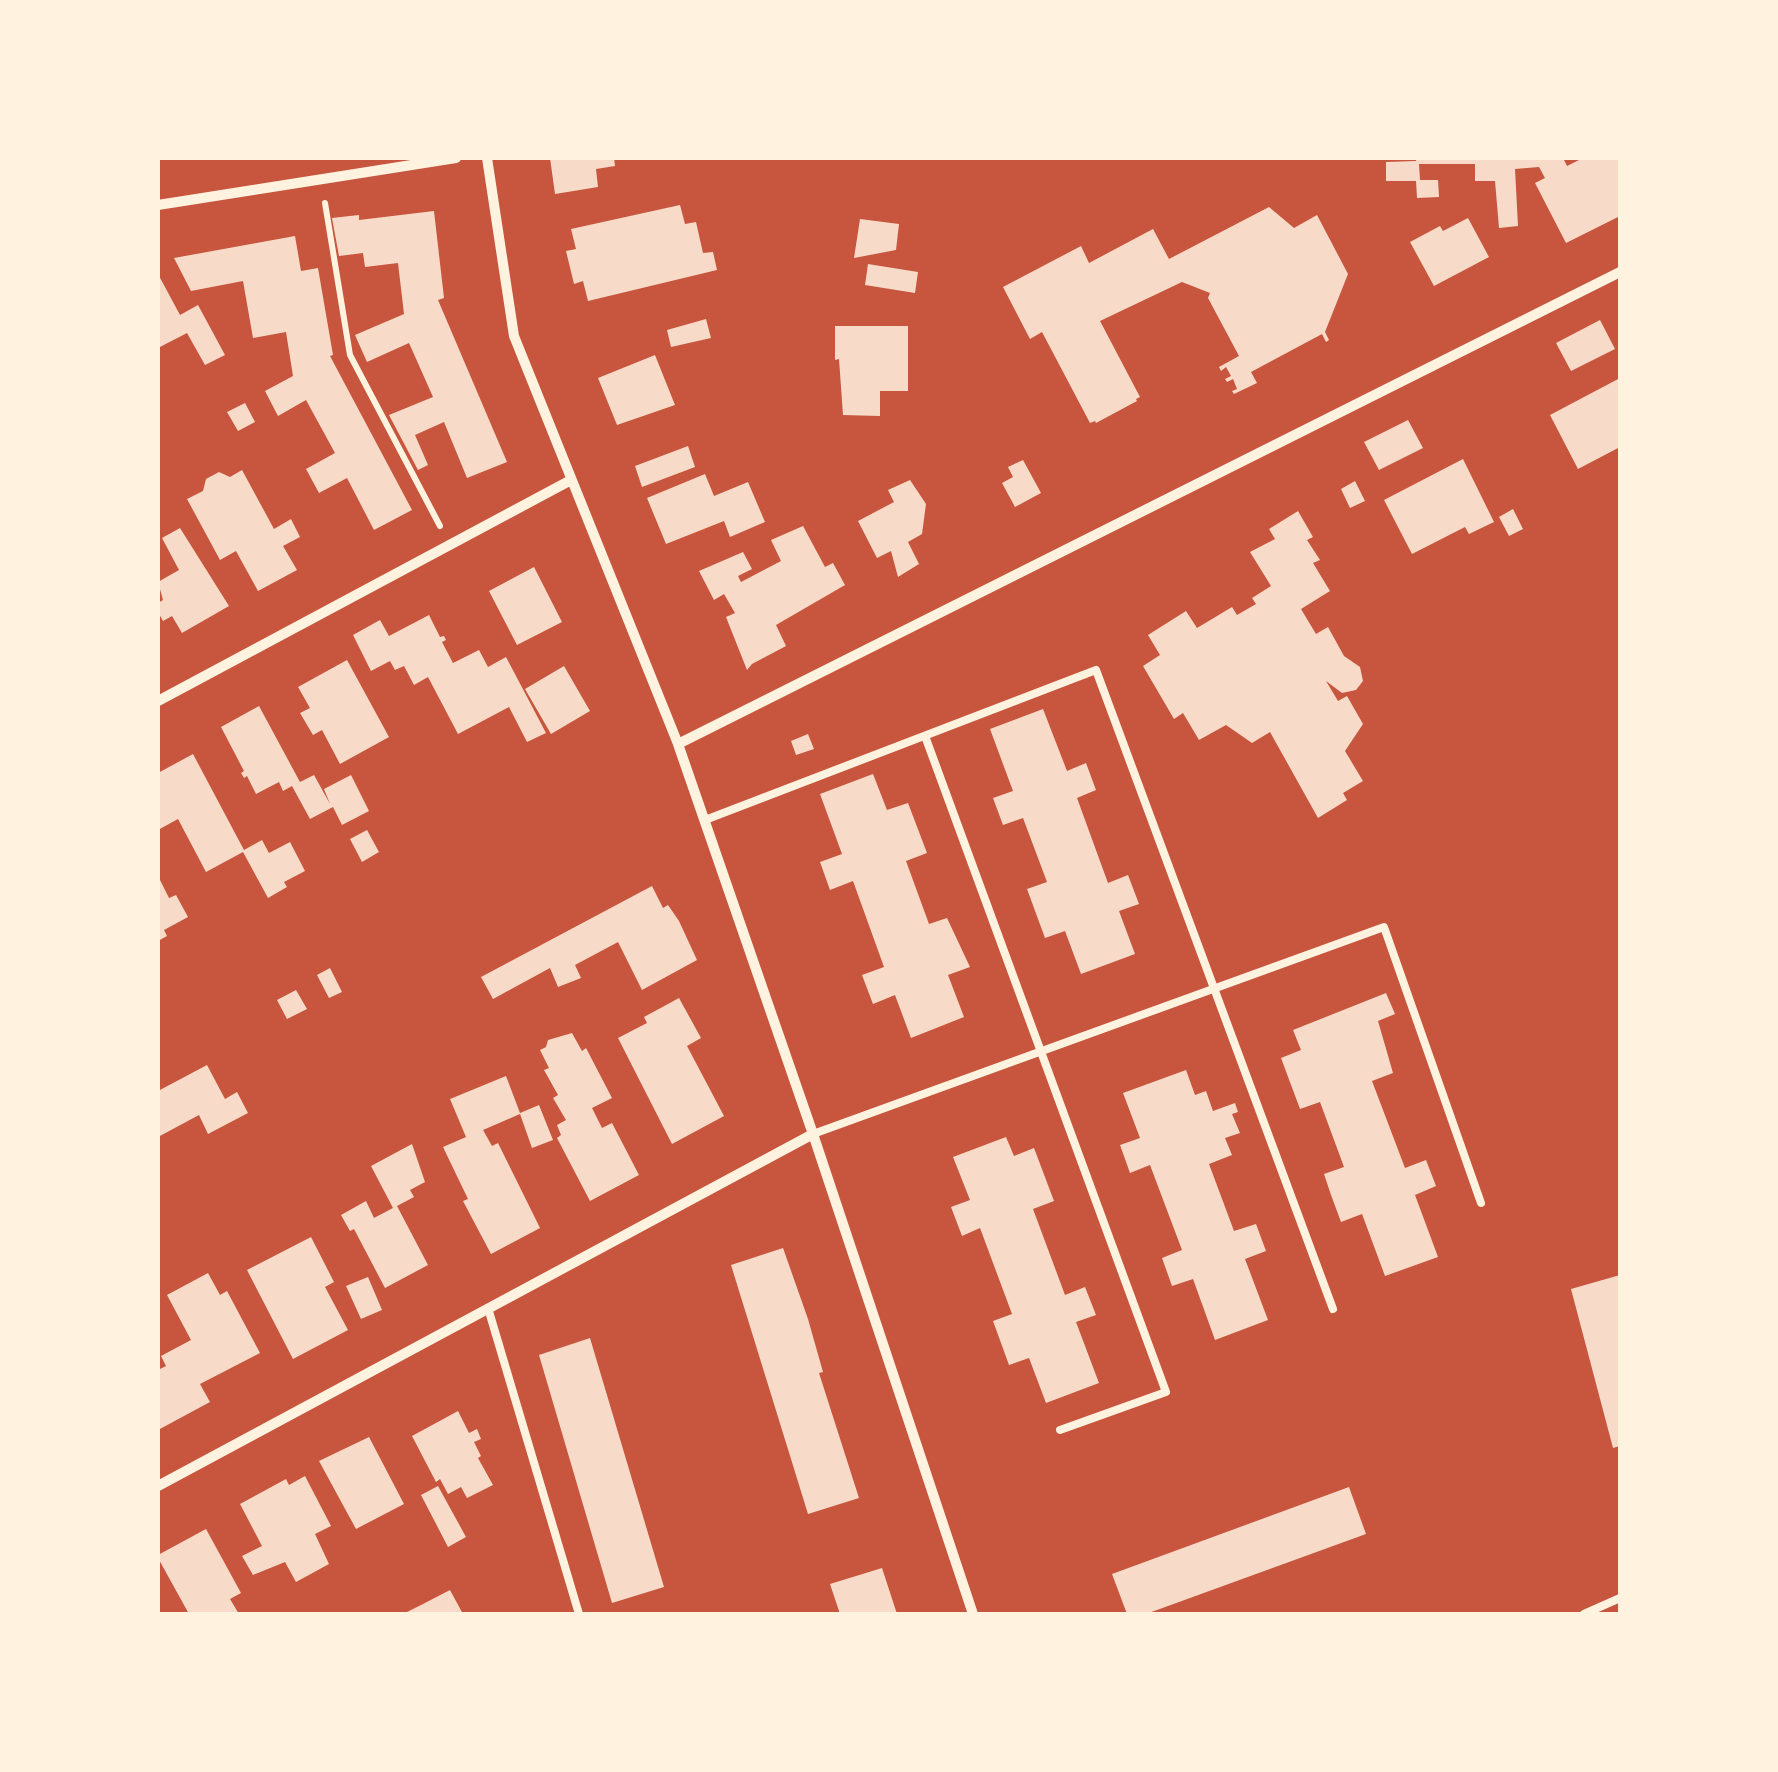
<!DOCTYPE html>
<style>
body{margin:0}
#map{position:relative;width:1778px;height:1772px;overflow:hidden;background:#c8553d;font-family:"IBM Plex Serif",serif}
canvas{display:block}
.frame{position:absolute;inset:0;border:160px solid #fff3e0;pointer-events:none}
</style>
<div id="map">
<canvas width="1778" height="1772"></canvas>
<div class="frame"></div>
</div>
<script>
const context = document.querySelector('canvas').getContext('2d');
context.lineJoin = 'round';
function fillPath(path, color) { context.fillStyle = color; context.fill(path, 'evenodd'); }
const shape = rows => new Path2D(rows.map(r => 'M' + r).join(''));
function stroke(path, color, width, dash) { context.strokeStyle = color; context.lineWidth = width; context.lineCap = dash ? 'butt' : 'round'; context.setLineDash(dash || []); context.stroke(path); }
fillPath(shape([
 [550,158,614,158,615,166,596,169,598,187,555,194],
 [1416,158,1563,158,1567,166,1583,158,1620,158,1620,216,1566,243,1535,183,1545,178,1539,167,1515,169,1518,226,1499,228,1495,181,1475,181,1475,164,1419,164,1420,180,1438,180,1439,197,1417,198,1416,181,1386,181,1386,162,1416,161],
 [680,205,685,224,696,222,703,253,713,252,717,270,588,301,583,281,574,284,566,251,576,249,571,229],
 [1269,207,1294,228,1317,215,1348,274,1325,332,1329,340,1326,342,1322,334,1251,372,1257,383,1234,394,1232,391,1237,389,1233,379,1227,382,1225,379,1231,376,1226,367,1221,371,1219,367,1239,356,1208,298,1210,293,1182,282,1100,321,1140,397,1136,399,1137,401,1096,423,1095,421,1090,423,1042,332,1030,339,1003,287,1081,246,1089,263,1153,229,1169,259],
 [434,211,444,298,438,300,507,462,467,478,444,422,415,435,428,465,418,470,389,415,433,397,409,343,367,362,355,335,404,314,398,263,365,267,363,253,339,256,332,218,359,215,359,220],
 [1468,218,1489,257,1434,286,1410,242,1440,226,1443,231],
 [860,219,899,224,896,250,854,258],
 [295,236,301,271,318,268,333,355,330,356,412,510,374,530,347,478,319,493,306,469,335,453,306,400,278,416,265,391,293,376,286,332,253,338,243,281,191,291,174,258],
 [868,264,918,272,915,293,865,285],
 [158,274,180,315,198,305,225,355,205,365,187,333,158,348],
 [706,319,711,338,671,347,667,330],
 [1600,320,1615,349,1571,371,1556,343],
 [835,326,908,326,908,391,880,391,880,416,843,415,839,359,835,360],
 [655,355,675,405,617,425,598,378],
 [1620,378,1620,447,1578,469,1550,415],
 [245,403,255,422,238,431,227,412],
 [1408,420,1423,448,1379,470,1364,442],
 [688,446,695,467,642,487,635,466],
 [1463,459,1494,522,1469,534,1465,527,1412,554,1384,500],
 [1023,460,1041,493,1015,507,1002,483,1013,477,1008,467],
 [242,470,274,529,291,519,300,537,283,546,297,570,258,591,236,551,220,560,187,499,203,491,206,479,219,472,230,477],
 [705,474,714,496,748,482,765,522,730,537,724,521,666,544,647,498],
 [910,480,926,504,922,534,908,542,919,564,898,577,891,551,877,558,858,521,894,502,888,490],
 [1355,481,1365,501,1350,508,1341,489],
 [1513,509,1523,529,1509,536,1499,517],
 [1298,511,1313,537,1307,540,1320,560,1313,563,1330,591,1301,609,1316,634,1328,627,1344,656,1360,667,1363,681,1356,690,1342,693,1326,681,1338,701,1347,696,1363,724,1345,751,1363,781,1343,793,1347,800,1318,818,1270,732,1252,743,1226,725,1199,740,1183,713,1174,719,1143,666,1160,655,1148,635,1186,611,1197,628,1232,607,1237,615,1256,604,1252,598,1271,586,1250,552,1275,539,1269,529],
 [803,526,825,567,833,563,845,585,776,625,786,646,752,664,747,670,726,617,735,613,724,594,714,600,699,571,743,552,752,569,738,576,741,582,781,561,771,540],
 [180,528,229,606,182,633,172,616,163,621,158,612,158,603,163,600,158,582,179,570,162,538],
 [534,567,562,622,517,645,489,591],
 [429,615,440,637,444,636,446,640,442,642,453,663,479,650,488,667,506,657,546,733,527,742,509,707,458,734,428,677,414,685,404,666,395,670,390,661,371,671,353,635,380,620,389,636],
 [347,660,389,737,340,764,322,730,313,735,300,713,310,708,298,687],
 [564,666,590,711,551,734,525,689],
 [259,706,300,782,314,775,330,804,324,789,351,775,369,811,342,825,333,807,310,819,292,786,283,791,279,782,256,794,247,776,244,778,241,773,244,771,221,727],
 [1043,709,1067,771,1086,763,1096,790,1077,798,1108,883,1128,875,1139,904,1119,911,1135,954,1081,974,1065,931,1045,938,1027,889,1047,882,1023,818,1003,825,993,798,1013,791,990,729],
 [808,734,814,749,796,755,791,741],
 [193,754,244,850,262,840,269,853,290,842,305,871,284,882,287,887,268,898,243,852,206,872,178,819,158,830,158,773],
 [873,774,887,810,908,803,927,853,906,861,929,924,947,918,970,967,948,975,964,1017,911,1038,895,995,873,1004,862,975,884,967,853,881,830,890,820,862,842,854,820,794],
 [367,830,379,852,362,862,350,839],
 [158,876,169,898,176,895,188,917,164,930,167,936,158,941],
 [652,886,663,908,668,905,679,921,697,960,642,990,618,942,575,965,581,978,558,987,550,968,493,999,481,977],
 [330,968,342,992,329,998,317,975],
 [296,990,307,1009,287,1019,277,1000],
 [1386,993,1395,1014,1378,1021,1393,1073,1372,1081,1405,1168,1426,1160,1436,1186,1415,1195,1438,1257,1385,1276,1362,1214,1341,1222,1331,1195,1324,1174,1344,1167,1320,1102,1300,1109,1281,1058,1301,1050,1293,1030],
 [679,998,701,1038,687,1046,724,1116,672,1144,618,1038,647,1023,644,1017],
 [572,1033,582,1051,586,1048,612,1098,592,1108,602,1128,612,1123,639,1175,590,1201,557,1138,561,1135,557,1125,566,1120,553,1098,558,1095,544,1070,549,1068,540,1050,546,1047,548,1040],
 [207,1065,225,1099,237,1092,248,1113,208,1134,199,1115,158,1137,158,1091],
 [1186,1070,1195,1095,1206,1091,1213,1111,1235,1103,1238,1112,1232,1114,1240,1133,1225,1138,1232,1155,1209,1164,1234,1231,1256,1224,1266,1251,1245,1259,1268,1320,1215,1340,1193,1279,1172,1286,1162,1258,1182,1250,1150,1165,1130,1173,1120,1145,1140,1138,1123,1093],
 [506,1076,520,1113,539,1105,553,1140,532,1148,520,1114,483,1130,492,1146,498,1143,540,1228,491,1254,463,1201,468,1199,443,1147,466,1137,450,1099],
 [1006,1137,1014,1156,1034,1148,1054,1201,1033,1209,1065,1295,1085,1287,1096,1315,1076,1322,1099,1383,1046,1403,1029,1358,1009,1365,993,1321,1012,1314,980,1228,962,1236,951,1207,970,1200,953,1157],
 [412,1144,425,1182,410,1190,414,1197,397,1206,428,1265,385,1288,354,1229,350,1231,341,1215,366,1201,374,1218,393,1208,371,1166],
 [311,1237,334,1282,325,1287,348,1330,293,1359,247,1270],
 [783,1248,808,1319,823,1372,819,1373,859,1498,808,1514,731,1265],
 [208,1273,220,1295,227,1291,260,1353,200,1384,210,1402,158,1430,158,1370,166,1366,161,1356,191,1340,167,1295],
 [1620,1275,1620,1446,1613,1448,1571,1289],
 [368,1277,382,1310,361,1319,346,1286],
 [590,1338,664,1587,612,1603,539,1355],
 [458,1411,469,1433,477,1429,481,1439,474,1442,481,1456,478,1458,493,1485,467,1498,461,1487,448,1494,440,1479,436,1482,412,1436],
 [369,1437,404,1504,356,1529,319,1461],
 [305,1476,331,1526,315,1534,329,1564,296,1582,285,1562,253,1575,242,1556,262,1546,240,1504,286,1479,289,1485],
 [438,1486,466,1537,448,1547,421,1495],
 [1349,1487,1366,1534,1146,1614,1127,1614,1112,1574],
 [206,1529,241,1593,230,1599,239,1614,189,1614,158,1558,158,1555],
 [882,1568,897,1614,840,1614,830,1584],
 [450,1590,463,1614,403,1614,423,1604]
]), '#f7dbc8');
stroke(shape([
 [325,203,350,355,440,526]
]), '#fff3e0', 6);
stroke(shape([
 [925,736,1166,1392,1060,1430],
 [705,820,1096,670,1333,1309],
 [813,1134,1384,927,1481,1203],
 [488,1308,579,1614],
 [1584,1614,1620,1598]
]), '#fff3e0', 8);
stroke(shape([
 [487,158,514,336,678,744,813,1134,973,1614],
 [158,205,456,158],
 [158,701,571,480],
 [678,744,1620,272],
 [158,1486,813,1134]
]), '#fff3e0', 10);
</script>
